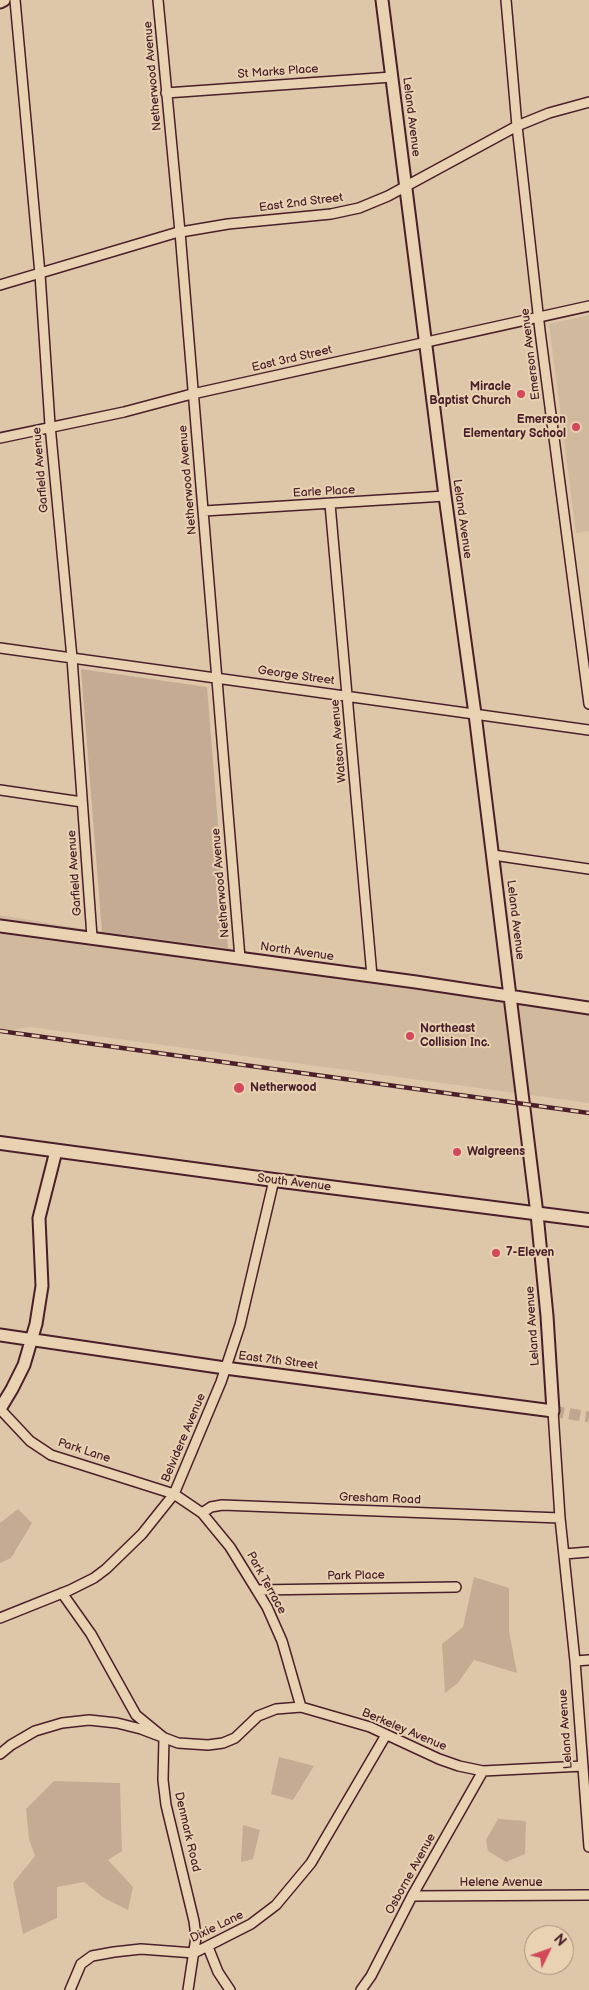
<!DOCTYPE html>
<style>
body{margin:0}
#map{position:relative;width:589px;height:1990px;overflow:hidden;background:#dec7a9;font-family:"Balsamiq Sans",sans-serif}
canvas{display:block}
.north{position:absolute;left:524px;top:1925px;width:50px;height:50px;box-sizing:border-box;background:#e8d2b1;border:1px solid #a98a7b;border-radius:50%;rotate:48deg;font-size:14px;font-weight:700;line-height:20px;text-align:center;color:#4a1f2b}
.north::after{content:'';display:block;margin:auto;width:18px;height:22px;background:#d1495b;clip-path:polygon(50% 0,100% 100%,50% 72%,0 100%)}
</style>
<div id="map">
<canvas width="589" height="1990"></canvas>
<div class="north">N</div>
</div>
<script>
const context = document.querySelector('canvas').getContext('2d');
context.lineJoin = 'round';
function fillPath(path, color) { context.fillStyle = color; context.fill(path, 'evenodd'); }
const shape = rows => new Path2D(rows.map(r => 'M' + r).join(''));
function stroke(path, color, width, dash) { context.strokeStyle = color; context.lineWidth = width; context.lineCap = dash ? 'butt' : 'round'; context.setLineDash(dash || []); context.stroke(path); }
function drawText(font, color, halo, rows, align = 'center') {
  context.font = font + ' "Balsamiq Sans",sans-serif'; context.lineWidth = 4; context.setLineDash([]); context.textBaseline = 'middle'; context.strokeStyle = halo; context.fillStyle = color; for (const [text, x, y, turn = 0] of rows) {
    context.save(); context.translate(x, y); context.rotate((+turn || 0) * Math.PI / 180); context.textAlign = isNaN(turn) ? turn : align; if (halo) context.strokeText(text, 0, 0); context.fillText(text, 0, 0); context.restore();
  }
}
fillPath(shape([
 [589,315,589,531,576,533,549,324],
 [0,915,102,932,228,948,589,1007,589,1103,30,1027,0,1032]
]), '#d1b99e');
fillPath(shape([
 [81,669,207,687,228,948,102,932],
 [18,1509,32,1523,11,1558,0,1563,0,1523],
 [474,1577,509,1588,509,1631,517,1673,474,1660,457,1684,445,1693,442,1644,463,1627],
 [279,1757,314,1766,293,1800,271,1794],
 [54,1781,120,1783,122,1851,108,1860,133,1887,128,1910,104,1898,84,1882,57,1887,57,1918,23,1934,13,1883,35,1856,29,1839,26,1809],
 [498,1819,526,1821,525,1854,506,1862,488,1851,486,1840],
 [243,1825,260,1830,253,1859,241,1862]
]), '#c6ab94');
stroke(shape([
 [553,1411,589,1417]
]), '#c0a590', 11, [11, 5.5]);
const minor = shape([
 [15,0,40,274,50,425,72,658,92,937],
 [158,0,180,232,240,958],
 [506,0,517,126,540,331,589,704],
 [166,93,392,77],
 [0,285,175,233,228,224,331,214,359,208,388,196,517,126,549,113,589,102],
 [0,438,124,412,188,395,589,306],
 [330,504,372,976],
 [204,511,445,496],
 [0,648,589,730],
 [0,790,82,802],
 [493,855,589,869],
 [0,1409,30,1441,51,1455,174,1494,202,1513,230,1547,267,1607,282,1641,301,1707],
 [553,1411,560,1518,575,1661,589,1847],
 [202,1513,211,1507,222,1505,560,1518],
 [564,1554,589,1552],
 [257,1590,456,1587],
 [62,1593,91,1634,136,1715,164,1738,163,1780,166,1805,194,1921,196,1937,188,1990],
 [0,1618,70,1590,94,1578,106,1569,142,1534,174,1494,221,1382,240,1325,274,1180],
 [575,1661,589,1660],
 [0,1754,11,1745,35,1731,62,1723,89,1720,117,1723,141,1729,178,1743,208,1745,223,1743,235,1738,258,1716,276,1709,301,1707,370,1727,439,1759,459,1766,483,1771,583,1766],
 [412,1896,589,1895],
 [208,1947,218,1972,230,1990],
 [70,1990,81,1964,92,1956,114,1952,141,1949,194,1953,251,1924,276,1905,311,1863,386,1735],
 [361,1990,371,1976,412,1896,483,1771]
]);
const tertiary = shape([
 [0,2,4,0],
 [0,926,416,982,589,1008],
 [0,1335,225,1368,553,1411,547,1316,537,1214,475,714,445,496,382,0],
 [0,1409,12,1389,24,1365,36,1324,42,1286,39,1218,56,1151]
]);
const secondary = shape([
 [0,1143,274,1180,589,1220]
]);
stroke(minor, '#4a1f2b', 12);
stroke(tertiary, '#4a1f2b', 15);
stroke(secondary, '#4a1f2b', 16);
stroke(minor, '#e8d2b1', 9);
stroke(tertiary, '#e8d2b1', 11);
stroke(secondary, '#e8d2b1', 12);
const rail = shape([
 [0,1031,589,1113]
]);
stroke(rail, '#4a1f2b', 4.5);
stroke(rail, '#e8d2b1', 2.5, [8]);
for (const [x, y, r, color] of [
 [521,394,5,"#d1495b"],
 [576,427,5,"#d1495b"],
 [410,1036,5,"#d1495b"],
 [239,1088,6,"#d1495b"],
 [457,1152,5,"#d1495b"],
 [496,1253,5,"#d1495b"]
]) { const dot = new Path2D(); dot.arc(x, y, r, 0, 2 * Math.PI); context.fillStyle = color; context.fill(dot); stroke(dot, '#e8d2b1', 2); }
drawText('12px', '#4a1f2b', '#e8d2b1', [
 ["St Marks Place",278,72,-4],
 ["Netherwood Avenue",153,76,-95],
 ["Leland Avenue",411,117,83],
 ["East 2nd Street",301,203,-7],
 ["Emerson Avenue",531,354,-97],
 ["East 3rd Street",292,359,-13],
 ["Garfield Avenue",41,470,-95],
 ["Netherwood Avenue",188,480,-95],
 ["Earle Place",324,492,-3],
 ["Leland Avenue",462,519,82],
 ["George Street",296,676,8],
 ["Watson Avenue",339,741,-95],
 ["Garfield Avenue",75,873,-94],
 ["Netherwood Avenue",221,883,-95],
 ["Leland Avenue",515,920,83],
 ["North Avenue",297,952,8],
 ["South Avenue",294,1183,7],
 ["Leland Avenue",533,1326,-94],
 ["East 7th Street",278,1361,7],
 ["Belvidere Avenue",184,1438,-67],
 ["Park Lane",84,1451,18],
 ["Gresham Road",380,1499,2],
 ["Park Place",356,1576,-1],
 ["Park Terrace",266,1583,61],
 ["Leland Avenue",566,1729,-94],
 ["Berkeley Avenue",404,1730,23],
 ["Denmark Road",187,1832,77],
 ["Osborne Avenue",411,1874,-61],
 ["Helene Avenue",501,1883],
 ["Dixie Lane",217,1927,-26]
]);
drawText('bold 12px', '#4a1f2b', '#e8d2b1', [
 ["Miracle",511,387,"right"],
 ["Baptist Church",511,401,"right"],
 ["Emerson",566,420,"right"],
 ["Elementary School",566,434,"right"],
 ["Northeast",420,1029],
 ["Collision Inc.",420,1043],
 ["Netherwood",250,1088],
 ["Walgreens",467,1152],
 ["7-Eleven",506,1253]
], 'left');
</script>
